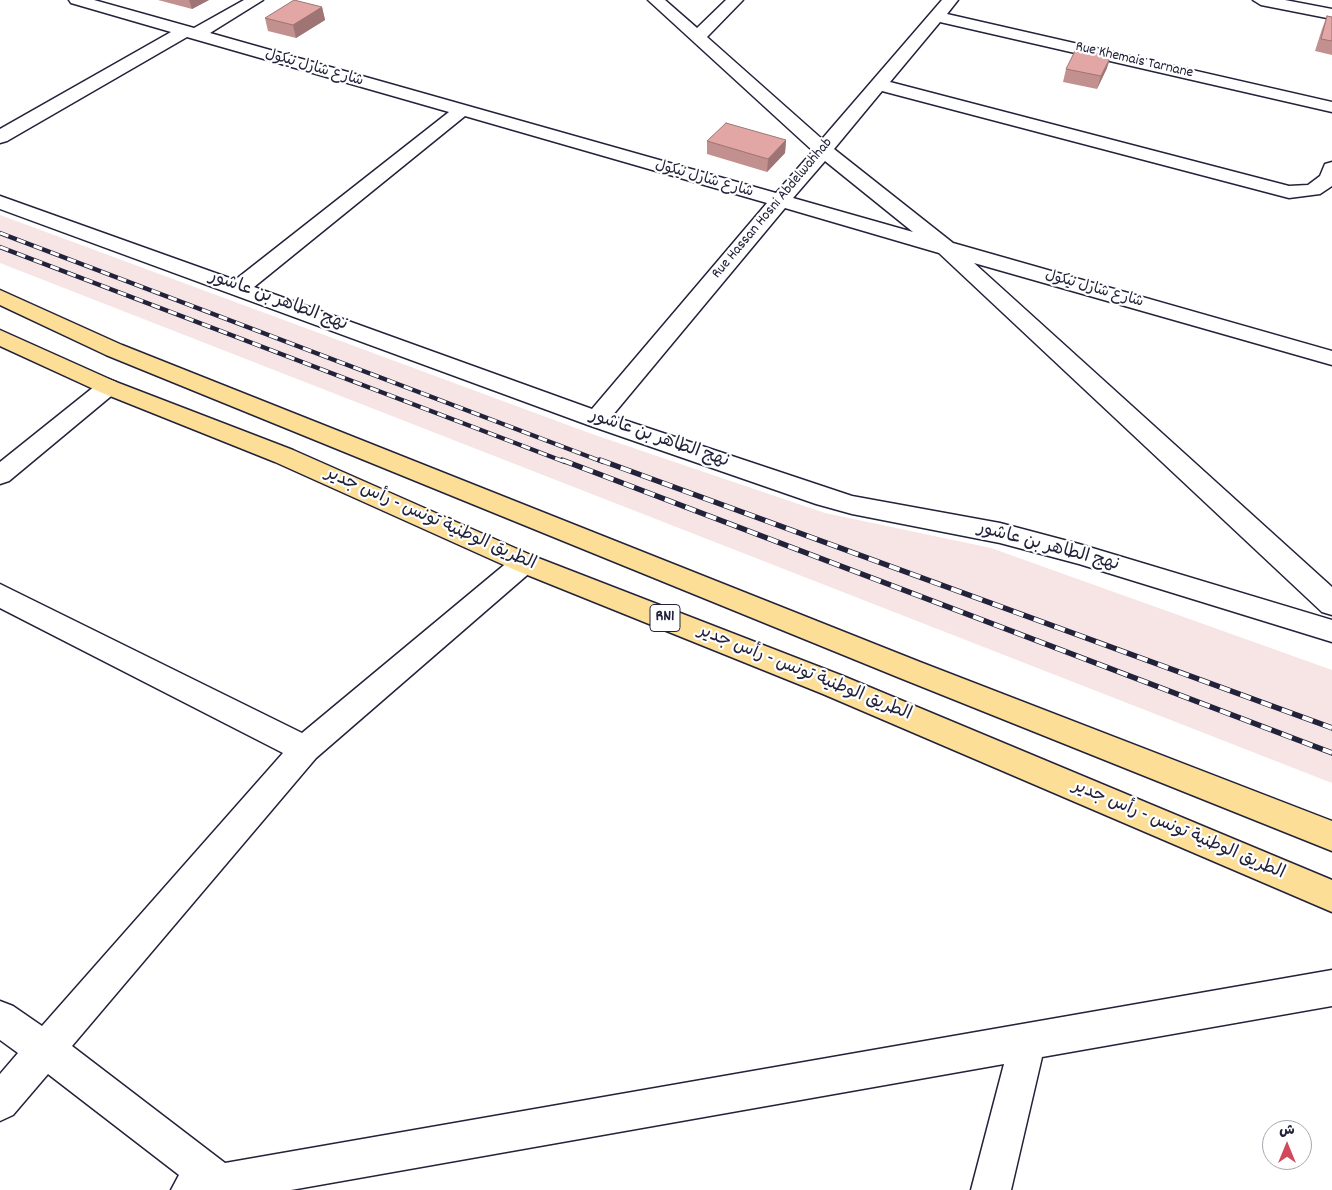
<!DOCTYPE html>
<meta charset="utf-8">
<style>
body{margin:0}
#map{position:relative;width:1332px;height:1190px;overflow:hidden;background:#fff;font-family:Dekko,"Playpen Sans Arabic",sans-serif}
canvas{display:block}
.north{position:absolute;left:1262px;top:1120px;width:50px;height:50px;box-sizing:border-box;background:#fff;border:1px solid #a7a7b1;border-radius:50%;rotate:0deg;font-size:14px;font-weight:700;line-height:20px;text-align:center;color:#22223b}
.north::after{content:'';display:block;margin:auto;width:18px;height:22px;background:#d1495b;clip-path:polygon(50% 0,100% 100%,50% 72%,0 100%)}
</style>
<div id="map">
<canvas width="1332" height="1190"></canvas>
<div class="north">ش</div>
</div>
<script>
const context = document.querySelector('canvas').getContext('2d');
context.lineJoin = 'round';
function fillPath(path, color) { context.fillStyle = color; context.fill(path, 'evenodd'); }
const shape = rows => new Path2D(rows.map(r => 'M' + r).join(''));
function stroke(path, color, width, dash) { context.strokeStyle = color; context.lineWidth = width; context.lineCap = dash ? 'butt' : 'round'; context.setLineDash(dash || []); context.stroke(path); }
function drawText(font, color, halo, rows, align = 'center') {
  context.font = font + ' Dekko,"Playpen Sans Arabic",sans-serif'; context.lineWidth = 4.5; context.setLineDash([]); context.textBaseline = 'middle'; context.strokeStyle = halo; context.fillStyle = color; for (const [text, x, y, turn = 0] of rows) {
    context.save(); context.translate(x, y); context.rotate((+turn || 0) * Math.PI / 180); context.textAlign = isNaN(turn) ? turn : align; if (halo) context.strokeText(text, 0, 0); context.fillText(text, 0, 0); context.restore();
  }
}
fillPath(shape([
 [0,215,592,434,825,513,991,548,1332,670,1332,783,0,263]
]), '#f6e5e4');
const street = shape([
 [69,0,94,0,194,28,244,0,263,0,210,33,776,193,813,151,648,0,665,0,697,28,726,0,743,0,707,37,822,139,942,0,958,0,947,14,1332,102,1332,112,940,22,890,82,1289,186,1308,185,1320,176,1325,164,1332,162,1332,186,1320,194,1289,198,882,91,834,149,953,243,1332,351,1332,365,974,263,1332,587,1332,615,1322,612,939,253,785,208,612,416,852,496,1000,523,1079,544,1332,620,1332,642,1079,564,1000,543,852,514,816,504,588,425,0,209,0,196,235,280,449,112,187,37,7,141,0,143,0,129,171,32,71,3,69,0],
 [465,116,767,203,592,409,254,287,465,116],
 [825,161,913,232,793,198,825,161],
 [108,379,116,382,120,387,116,392,9,481,0,484,0,462,100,382,108,379],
 [524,553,533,556,537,563,533,570,316,758,72,1046,225,1163,1332,970,1332,1006,1042,1057,1011,1190,971,1190,1004,1064,291,1190,171,1190,179,1175,48,1074,13,1115,0,1121,0,1074,18,1053,0,1040,0,1001,13,1006,42,1026,283,753,0,608,0,584,302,733,515,556,524,553]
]);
const secondary = shape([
 [1253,0,1285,0,1332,9,1332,19,1261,5,1253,0]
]);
const highway = shape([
 [0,290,122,345,920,662,1332,821,1332,851,900,678,106,355,0,305,0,290],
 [0,330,116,382,293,450,533,556,843,676,1332,880,1332,912,823,694,515,570,275,462,100,392,0,346,0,330]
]);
stroke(street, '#22223b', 3);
stroke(secondary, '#22223b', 3);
stroke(highway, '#22223b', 3);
fillPath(street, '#fff');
fillPath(secondary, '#fff');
fillPath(highway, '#fdde96');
const railFar1 = shape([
 [0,233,603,462],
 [0,247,565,462]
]);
const rail = shape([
 [562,460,1332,753],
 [600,460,1332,728]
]);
stroke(railFar1, '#22223b', 4.5);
stroke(rail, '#22223b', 5.5);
stroke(railFar1, '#fff', 3, [9]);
stroke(rail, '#fff', 4, [11]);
fillPath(shape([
 [158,0,209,0,192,9],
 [322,7,325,20,296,38,268,31,265,18],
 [1327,16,1332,17,1332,55,1315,51,1322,29],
 [1107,68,1097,89,1063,82,1066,69],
 [786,140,785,153,767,172,707,154,707,141]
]), '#c2908e');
fillPath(shape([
 [189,0,209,0,192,9],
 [322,7,325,20,296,38,293,25],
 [1111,56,1107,68,1097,89,1101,76],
 [786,140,785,153,767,172,768,159]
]), '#9e7574');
const building = shape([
 [294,0,322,7,293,25,265,18,294,0],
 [1327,16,1332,17,1332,41,1321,39,1327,16],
 [1076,49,1111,56,1101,76,1066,69,1076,49],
 [726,123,786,140,768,159,707,141,726,123]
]);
fillPath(building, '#e2a7a5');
stroke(building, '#9e7574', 1);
drawText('15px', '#22223b', '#fff', [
 ["Rue Khemais Tarnane",1134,61,13],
 ["شارع شارل نيكول",314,69,16],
 ["شارع شارل نيكول",704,180,16],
 ["Rue Hassan Hosni Abdelwahhab",773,209,-50],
 ["شارع شارل نيكول",1094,290,16]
]);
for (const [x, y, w] of [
 [665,618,30]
]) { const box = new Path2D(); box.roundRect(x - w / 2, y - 13.5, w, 27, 4); context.fillStyle = '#fff'; context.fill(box); stroke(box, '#22223b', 1); }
drawText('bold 16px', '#22223b', null, [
 ["RN1",665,618]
]);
drawText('18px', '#22223b', '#fff', [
 ["نهج الطاهر بن عاشور",278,302,20],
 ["نهج الطاهر بن عاشور",659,440,19],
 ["الطريق الوطنية تونس - رأس جدير",430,520,24],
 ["نهج الطاهر بن عاشور",1048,548,15],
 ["الطريق الوطنية تونس - رأس جدير",804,674,22],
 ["الطريق الوطنية تونس - رأس جدير",1178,831,23]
]);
</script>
